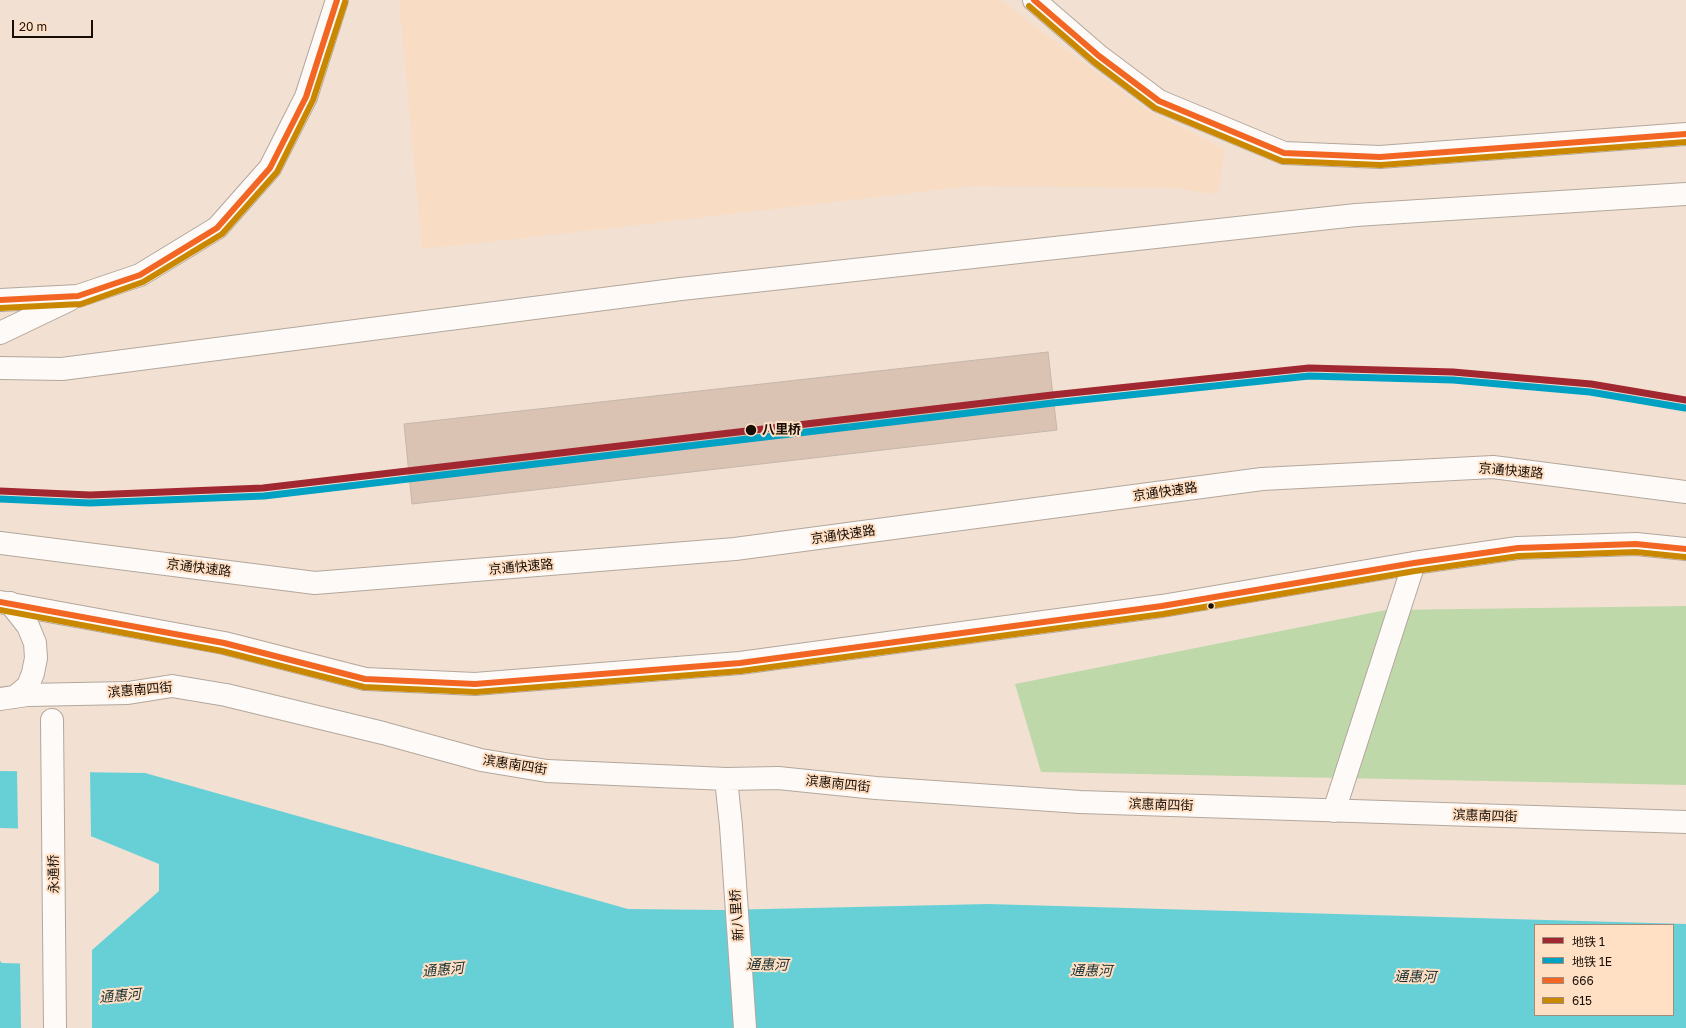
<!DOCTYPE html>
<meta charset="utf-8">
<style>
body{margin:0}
#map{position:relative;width:1686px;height:1028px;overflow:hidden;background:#f2e1d2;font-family:"Golos Text","Noto Sans SC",sans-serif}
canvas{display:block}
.legend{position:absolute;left:1534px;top:924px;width:140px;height:92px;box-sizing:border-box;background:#ffe0c5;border:1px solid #a38c79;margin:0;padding:5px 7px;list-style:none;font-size:12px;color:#180e06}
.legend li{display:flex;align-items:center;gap:8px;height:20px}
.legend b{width:20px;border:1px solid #a38c79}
.scale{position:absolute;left:12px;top:20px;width:81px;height:18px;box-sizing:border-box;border:2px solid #180e06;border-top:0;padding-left:5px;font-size:12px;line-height:14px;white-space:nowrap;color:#180e06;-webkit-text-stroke:3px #ffe0c5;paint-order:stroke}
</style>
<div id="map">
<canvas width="1686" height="1028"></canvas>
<ul class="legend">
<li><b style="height:5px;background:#a12830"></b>地铁 1</li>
<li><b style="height:5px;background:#01a1c4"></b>地铁 1E</li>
<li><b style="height:5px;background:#f26522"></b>666</li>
<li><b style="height:5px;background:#ca8801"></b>615</li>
</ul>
<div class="scale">20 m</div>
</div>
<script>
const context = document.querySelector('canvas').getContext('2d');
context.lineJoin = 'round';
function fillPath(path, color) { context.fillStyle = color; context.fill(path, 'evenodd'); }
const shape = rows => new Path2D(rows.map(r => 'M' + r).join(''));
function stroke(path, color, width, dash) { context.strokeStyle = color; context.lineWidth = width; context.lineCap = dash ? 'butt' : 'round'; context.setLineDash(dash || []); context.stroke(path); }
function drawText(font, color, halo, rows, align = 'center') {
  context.font = font + ' "Golos Text","Noto Sans SC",sans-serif'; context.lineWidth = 4; context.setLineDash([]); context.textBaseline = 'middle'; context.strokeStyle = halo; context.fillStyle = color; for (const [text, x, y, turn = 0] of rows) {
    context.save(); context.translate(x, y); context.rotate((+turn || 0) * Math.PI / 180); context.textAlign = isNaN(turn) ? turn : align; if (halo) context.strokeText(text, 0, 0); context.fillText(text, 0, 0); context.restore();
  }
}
fillPath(shape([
 [399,0,1003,0,1021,16,1145,109,1225,149,1218,194,1172,188,972,186,516,239,422,249]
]), '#f8dcc4');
fillPath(shape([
 [1686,606,1686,785,1041,772,1015,684,1386,610]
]), '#bfd8aa');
fillPath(shape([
 [0,771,145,773,628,909,721,910,988,904,1686,924,1686,1028,0,1028,0,961,2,963,75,965,159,891,159,864,76,830,0,828],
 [1535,925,1673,925,1673,1015,1535,1015]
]), '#67d0d7');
fillPath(shape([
 [17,769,90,770,91,838,76,832,18,831],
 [92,948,92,1028,21,1028,20,961,74,963]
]), '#f2e1d2');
const building = shape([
 [1048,352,1057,430,412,504,404,424,1048,352]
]);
fillPath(building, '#dbc3b3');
stroke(building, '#c4b6ab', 1);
const minor = shape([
 [1034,0,1099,56,1159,101,1284,153,1380,157,1686,134],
 [0,300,78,296,140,275,217,228,270,168,306,97,337,0],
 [0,333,69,300],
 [0,602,224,643,365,679,475,684,740,663,1162,606,1414,563,1518,548,1636,544,1686,549],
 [10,603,28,626,35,643,36,658,33,673,28,686,15,697],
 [0,699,27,695,128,693,172,686,226,695,383,733,481,760,547,771,726,779,778,778,876,788,1080,802,1686,822],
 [52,720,55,1028],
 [726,779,731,826,745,1028],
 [1334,811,1414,563]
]);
const highway = shape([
 [0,368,62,369,681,289,1356,215,1686,194],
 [0,543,315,583,735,549,1262,479,1493,467,1686,492]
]);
stroke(minor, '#b3a79c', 24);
stroke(highway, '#b3a79c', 24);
stroke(minor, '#fdfaf8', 22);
stroke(highway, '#fdfaf8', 22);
stroke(shape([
 [1034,0,1099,56,1159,101,1284,153,1380,157,1686,134],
 [0,300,78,296,140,275,217,228,270,168,306,97,337,0],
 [0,602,224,643,365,679,475,684,740,663,1162,606,1414,563,1518,548,1636,544,1686,549]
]), '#f26522', 6);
stroke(shape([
 [1029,6,1094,62,1155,108,1282,161,1381,165,1686,142],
 [0,308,81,304,143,282,222,234,277,172,313,100,345,2],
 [0,610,222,651,364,687,476,692,741,671,1163,614,1415,571,1519,556,1636,552,1685,557]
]), '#ca8801', 6);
stroke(shape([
 [0,491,90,495,263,488,1052,395,1309,368,1453,372,1591,384,1686,400]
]), '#a12830', 7);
stroke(shape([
 [0,499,90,503,264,496,1053,403,1309,376,1453,380,1590,392,1685,408]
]), '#01a1c4', 7);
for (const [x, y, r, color] of [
 [751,430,6,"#180e06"],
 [1211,606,3.5,"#180e06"]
]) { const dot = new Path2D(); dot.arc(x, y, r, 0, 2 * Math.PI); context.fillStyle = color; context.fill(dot); stroke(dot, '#ffe0c5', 1.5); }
drawText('bold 13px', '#180e06', '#ffe0c5', [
 ["八里桥",762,430]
], 'left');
drawText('13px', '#180e06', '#ffe0c5', [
 ["京通快速路",1511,471,5],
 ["京通快速路",1165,492,-8],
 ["京通快速路",843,535,-8],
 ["京通快速路",521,567,-5],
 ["京通快速路",199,568,7],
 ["滨惠南四街",140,690,-5],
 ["滨惠南四街",515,765,9],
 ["滨惠南四街",838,784,6],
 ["滨惠南四街",1161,805,2],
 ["滨惠南四街",1485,816,2],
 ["永通桥",54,874,-91],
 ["新八里桥",737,915,-94]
]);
drawText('italic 14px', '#183033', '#ffe0c5', [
 ["通惠河",767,965,1],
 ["通惠河",443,970,-5],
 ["通惠河",1091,971,1],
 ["通惠河",1415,977,1],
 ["通惠河",120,996,-5]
]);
</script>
